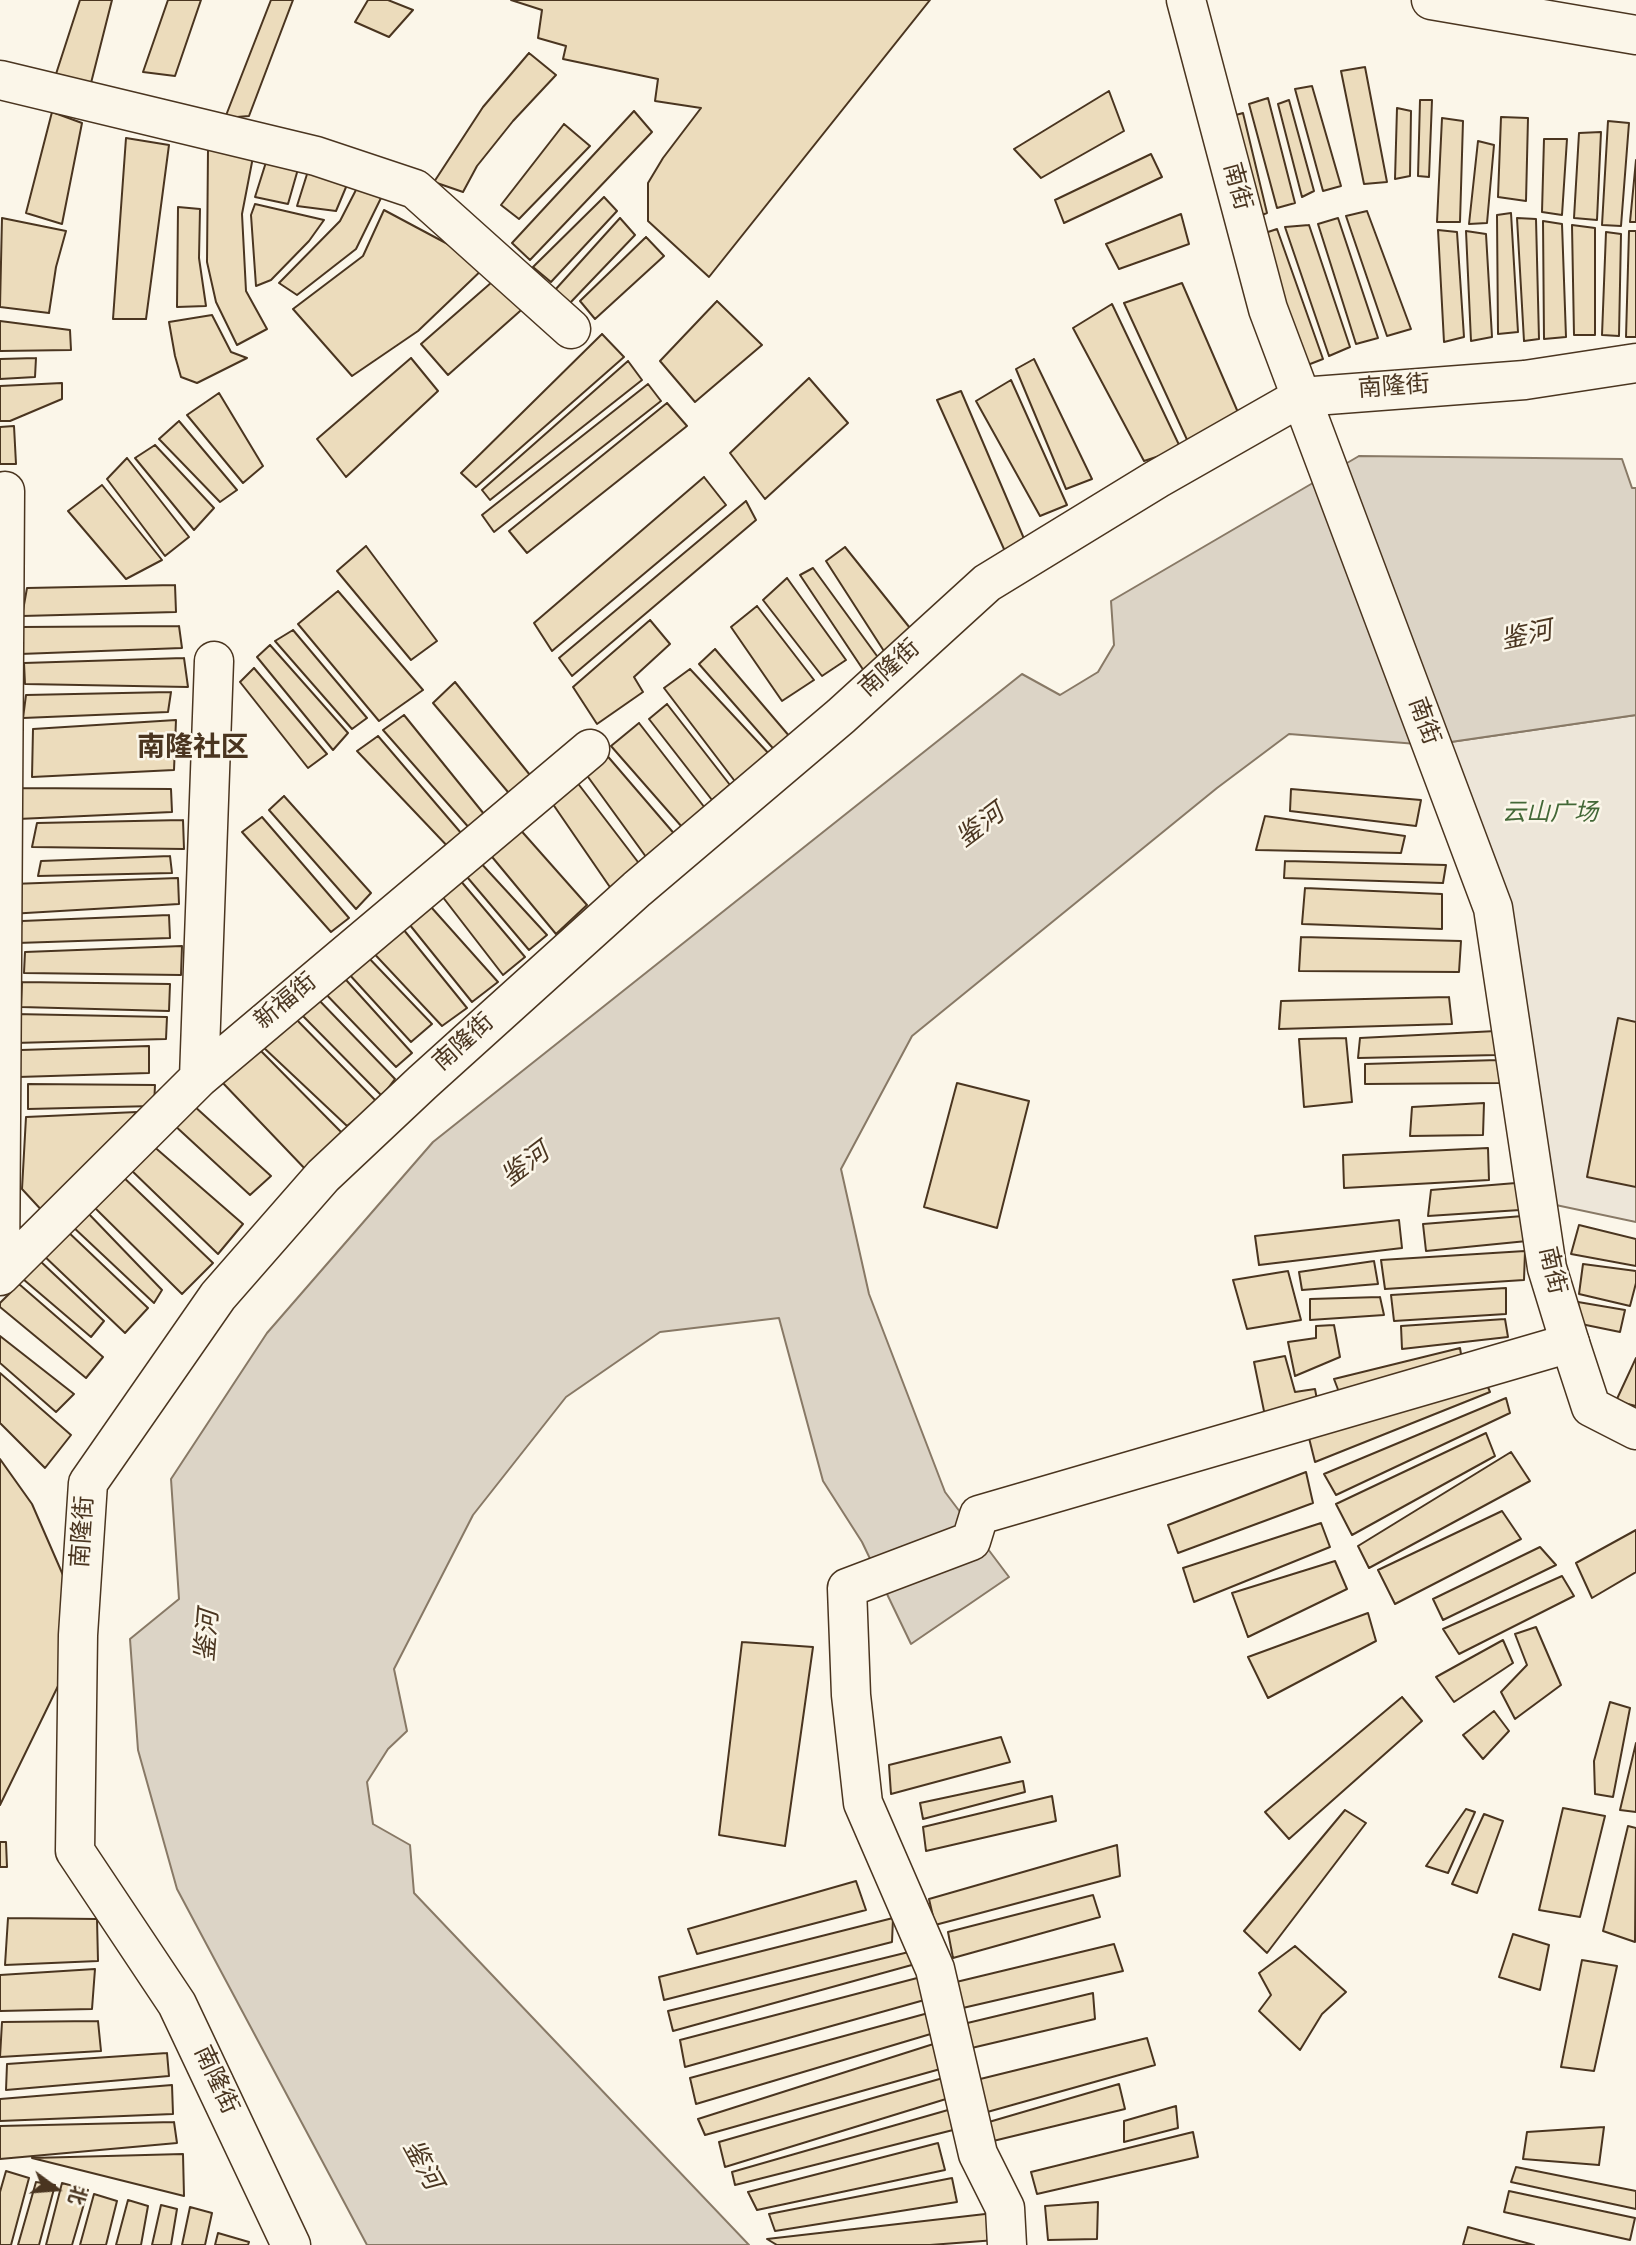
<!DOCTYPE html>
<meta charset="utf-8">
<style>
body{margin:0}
#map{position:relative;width:1636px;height:2245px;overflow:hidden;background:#fbf6e9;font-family:Spectral,"Noto Sans SC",serif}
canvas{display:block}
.north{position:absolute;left:21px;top:2154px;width:70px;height:70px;-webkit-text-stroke:5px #fbf6e9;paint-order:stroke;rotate:106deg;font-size:19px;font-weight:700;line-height:28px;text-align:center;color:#4a3520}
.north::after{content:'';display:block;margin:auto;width:24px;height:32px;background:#4a3520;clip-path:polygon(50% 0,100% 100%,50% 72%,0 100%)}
</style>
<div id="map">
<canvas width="1636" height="2245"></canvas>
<div class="north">北</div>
</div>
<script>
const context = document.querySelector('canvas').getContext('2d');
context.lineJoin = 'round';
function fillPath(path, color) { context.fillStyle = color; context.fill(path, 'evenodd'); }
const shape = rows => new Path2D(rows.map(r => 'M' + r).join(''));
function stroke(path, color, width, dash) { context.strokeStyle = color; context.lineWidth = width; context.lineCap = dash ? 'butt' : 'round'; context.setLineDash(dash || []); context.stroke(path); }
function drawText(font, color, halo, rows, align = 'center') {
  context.font = font + ' Spectral,"Noto Sans SC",serif'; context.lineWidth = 5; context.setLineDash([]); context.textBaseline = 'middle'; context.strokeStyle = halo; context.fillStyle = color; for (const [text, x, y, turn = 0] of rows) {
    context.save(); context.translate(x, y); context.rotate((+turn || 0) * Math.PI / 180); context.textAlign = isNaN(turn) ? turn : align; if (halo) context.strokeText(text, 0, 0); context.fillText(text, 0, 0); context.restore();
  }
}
const green = shape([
 [1636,715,1636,1222,1537,1201,1493,908,1430,745,1636,715]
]);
fillPath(green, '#ede6d9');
stroke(green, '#887966', 2);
const water = shape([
 [1359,456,1622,459,1632,488,1636,488,1636,715,1430,745,1289,734,1217,788,912,1036,841,1169,869,1294,945,1492,1009,1577,911,1644,862,1542,823,1481,779,1318,660,1332,566,1397,473,1515,394,1669,407,1731,388,1749,367,1782,373,1824,410,1845,414,1893,749,2245,367,2245,177,1889,138,1750,130,1639,179,1599,171,1479,267,1333,433,1142,1022,674,1060,695,1098,672,1114,645,1111,601,1359,456]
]);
fillPath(water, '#dcd4c6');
stroke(water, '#887966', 2);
const building = shape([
 [80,0,112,0,91,83,56,74,80,0],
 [168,0,201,0,175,76,143,72,168,0],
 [271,0,293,0,249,116,225,118,271,0],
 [368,0,388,0,413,10,389,37,355,22,368,0],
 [511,0,930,0,709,277,648,221,648,183,663,158,701,108,655,101,658,79,563,59,566,46,538,38,542,10,511,0],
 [529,53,556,75,513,121,477,166,463,192,434,182,483,107,529,53],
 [1365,67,1387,182,1364,184,1341,71,1365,67],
 [1312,86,1341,186,1323,191,1295,89,1312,86],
 [1109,91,1124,131,1041,178,1014,149,1109,91],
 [1268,98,1295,203,1277,208,1249,104,1268,98],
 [1289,100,1314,191,1302,197,1278,104,1289,100],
 [1420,100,1432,100,1429,177,1418,176,1420,100],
 [1397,108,1411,111,1410,176,1395,179,1397,108],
 [634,111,652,132,530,260,512,243,634,111],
 [52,112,82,123,62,224,26,213,52,112],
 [1243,113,1267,213,1251,219,1225,118,1243,113],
 [1501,117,1528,118,1526,201,1498,197,1501,117],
 [1442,118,1463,121,1460,222,1437,222,1442,118],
 [1608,121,1629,123,1621,226,1602,225,1608,121],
 [564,124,590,146,519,219,501,205,564,124],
 [1601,132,1597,220,1574,218,1579,133,1601,132],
 [126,138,169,145,146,319,113,319,126,138],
 [1544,139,1567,139,1562,215,1542,212,1544,139],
 [1478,141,1494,145,1487,223,1469,224,1478,141],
 [208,149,253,157,242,214,246,291,267,329,237,345,216,302,207,262,208,149],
 [1151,154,1162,177,1064,223,1055,200,1151,154],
 [267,159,298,169,288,204,255,197,267,159],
 [1636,160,1636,222,1630,222,1636,160],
 [308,171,349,180,336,211,297,206,308,171],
 [358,186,381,198,356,249,297,295,279,283,340,221,358,186],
 [604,197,617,211,551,282,533,267,604,197],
 [255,204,324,220,309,241,271,280,256,286,251,215,255,204],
 [178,207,200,209,199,258,206,306,177,307,178,207],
 [384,210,487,265,418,331,352,376,293,309,363,256,384,210],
 [1367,211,1411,329,1387,336,1346,216,1367,211],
 [1511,213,1518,332,1498,334,1497,215,1511,213],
 [1181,214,1189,244,1119,269,1106,244,1181,214],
 [2,218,66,231,56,267,49,313,0,307,2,218],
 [620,218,635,235,569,304,555,290,620,218],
 [1338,218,1378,338,1356,344,1318,224,1338,218],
 [1517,218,1536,219,1539,339,1524,341,1517,218],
 [1543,221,1562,224,1566,337,1544,339,1543,221],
 [1309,225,1350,347,1329,356,1285,227,1309,225],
 [1572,225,1595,228,1595,335,1574,335,1572,225],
 [1277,229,1323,359,1305,366,1256,236,1277,229],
 [1438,230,1457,232,1464,337,1444,342,1438,230],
 [1466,231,1486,234,1492,337,1471,341,1466,231],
 [1629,231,1636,231,1636,337,1626,337,1629,231],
 [1606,232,1621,234,1619,336,1602,335,1606,232],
 [646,237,664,256,595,319,580,301,646,237],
 [500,275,528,304,448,375,421,344,500,275],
 [1182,283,1240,417,1189,444,1124,303,1182,283],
 [717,301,762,345,695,402,660,361,717,301],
 [1112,304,1181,449,1144,461,1073,328,1112,304],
 [212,315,231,352,247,358,197,383,181,377,175,356,169,322,212,315],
 [0,321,70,330,71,350,0,351,0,321],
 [602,334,624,357,476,487,461,473,602,334],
 [36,358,35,377,0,379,0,359,36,358],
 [411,358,438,391,346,477,317,439,411,358],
 [1034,359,1092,479,1066,489,1016,369,1034,359],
 [628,361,642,380,490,500,482,490,628,361],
 [809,378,848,423,765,499,730,453,809,378],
 [1011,380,1067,505,1040,516,976,401,1011,380],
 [62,383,62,399,10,421,0,421,0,386,62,383],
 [648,384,661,401,494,532,482,515,648,384],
 [961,391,1028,548,1008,558,937,400,961,391],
 [219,393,263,466,243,483,187,415,219,393],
 [667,403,687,426,527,553,509,531,667,403],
 [179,421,237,490,220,502,159,439,179,421],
 [14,426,16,464,0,464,0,427,14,426],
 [155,445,214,508,194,530,135,458,155,445],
 [127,458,189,537,165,556,107,479,127,458],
 [704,477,726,505,552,651,534,623,704,477],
 [102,485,162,560,126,579,68,511,102,485],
 [746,501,756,520,572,676,559,658,746,501],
 [366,546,437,641,411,660,337,571,366,546],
 [845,547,918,638,891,662,826,561,845,547],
 [813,568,885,667,870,680,800,575,813,568],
 [787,578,846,660,822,676,763,600,787,578],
 [175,585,176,612,22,616,27,588,175,585],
 [338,591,423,690,379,721,298,624,338,591],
 [757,606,814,680,782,701,731,627,757,606],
 [650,620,670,644,634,677,643,692,597,724,573,687,650,620],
 [179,626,182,648,20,654,21,627,179,626],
 [293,630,367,718,352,729,275,641,293,630],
 [270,645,348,733,333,750,257,657,270,645],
 [715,649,796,744,778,754,699,664,715,649],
 [184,658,188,687,25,684,24,663,184,658],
 [254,668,327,754,308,768,240,682,254,668],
 [690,669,771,756,737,784,664,688,690,669],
 [455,682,534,780,513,798,433,703,455,682],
 [171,692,168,712,23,718,26,695,171,692],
 [667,704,730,785,712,800,649,719,667,704],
 [404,715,488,819,471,830,383,730,404,715],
 [176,720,174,770,32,777,33,729,176,720],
 [639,723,705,808,682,827,611,746,639,723],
 [378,736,467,840,452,851,357,751,378,736],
 [604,752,677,837,649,861,583,770,604,752],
 [573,777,641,866,614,893,548,797,573,777],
 [17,788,171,789,172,812,18,819,17,788],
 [1291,789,1421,800,1416,826,1290,811,1291,789],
 [284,796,371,893,356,909,269,810,284,796],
 [1265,816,1405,836,1401,853,1256,850,1265,816],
 [262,817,349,918,331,932,242,832,262,817],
 [183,820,184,849,32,847,37,823,183,820],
 [517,826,587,905,556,934,488,852,517,826],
 [170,856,172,873,38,876,41,861,170,856],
 [478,860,547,935,529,950,462,871,478,860],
 [1285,861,1446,865,1443,883,1284,878,1285,861],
 [454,873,525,957,503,975,435,887,454,873],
 [178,878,179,904,9,914,12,884,178,878],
 [1305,888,1442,894,1442,929,1302,924,1305,888],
 [423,898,498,982,472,1002,401,914,423,898],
 [169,915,170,938,17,943,22,921,169,915],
 [399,924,467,1008,442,1026,367,946,399,924],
 [1301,937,1461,941,1459,972,1299,971,1301,937],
 [182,946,181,975,24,973,25,952,182,946],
 [365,954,432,1024,411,1042,348,973,365,954],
 [338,971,412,1053,396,1067,321,989,338,971],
 [22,982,170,984,169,1011,21,1007,22,982],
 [315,996,395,1079,382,1096,298,1011,315,996],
 [1449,997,1452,1024,1279,1029,1281,1001,1449,997],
 [14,1014,167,1017,166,1039,14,1043,14,1014],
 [294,1017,377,1102,347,1126,262,1046,294,1017],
 [1618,1018,1636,1022,1636,1187,1587,1177,1618,1018],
 [1496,1031,1498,1055,1358,1058,1360,1038,1496,1031],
 [1346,1038,1352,1102,1304,1107,1299,1039,1346,1038],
 [149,1046,149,1073,18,1077,21,1050,149,1046],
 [259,1049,346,1137,308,1172,221,1081,259,1049],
 [1498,1060,1500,1083,1365,1084,1365,1064,1498,1060],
 [957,1083,1029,1101,997,1228,924,1207,957,1083],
 [28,1084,155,1085,154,1106,28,1109,28,1084],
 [1484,1103,1483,1135,1410,1136,1412,1107,1484,1103],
 [193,1105,271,1176,250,1195,172,1123,193,1105],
 [137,1112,46,1215,22,1189,26,1117,137,1112],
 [151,1144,243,1224,218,1254,129,1168,151,1144],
 [1488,1148,1489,1180,1344,1188,1343,1155,1488,1148],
 [119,1173,213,1263,182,1294,91,1204,119,1173],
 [1516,1183,1520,1210,1428,1216,1431,1190,1516,1183],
 [86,1211,162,1290,154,1303,71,1225,86,1211],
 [1523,1216,1527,1241,1426,1251,1423,1224,1523,1216],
 [1399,1220,1402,1248,1259,1265,1255,1236,1399,1220],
 [1579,1225,1636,1239,1636,1266,1571,1254,1579,1225],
 [65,1229,148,1308,125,1333,41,1253,65,1229],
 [1525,1251,1524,1280,1385,1289,1381,1260,1525,1251],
 [39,1260,104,1321,91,1337,23,1279,39,1260],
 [1374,1261,1378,1284,1302,1290,1299,1272,1374,1261],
 [1583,1264,1636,1271,1636,1283,1630,1306,1579,1294,1583,1264],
 [1288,1271,1301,1320,1247,1329,1233,1280,1288,1271],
 [19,1284,103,1357,86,1378,0,1307,0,1303,19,1284],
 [1506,1288,1506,1314,1394,1321,1391,1295,1506,1288],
 [1380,1297,1384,1315,1310,1320,1310,1299,1380,1297],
 [1578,1302,1625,1310,1620,1332,1581,1324,1578,1302],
 [1505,1319,1508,1337,1402,1349,1401,1326,1505,1319],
 [1334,1325,1340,1357,1295,1376,1288,1342,1316,1338,1316,1326,1334,1325],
 [0,1336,74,1394,56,1412,0,1363,0,1336],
 [1460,1348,1463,1366,1342,1400,1334,1379,1460,1348],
 [1285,1356,1295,1392,1315,1389,1318,1405,1265,1416,1254,1362,1285,1356],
 [1636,1358,1636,1406,1616,1401,1636,1358],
 [0,1373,71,1435,45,1468,0,1423,0,1373],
 [1483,1375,1490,1392,1315,1462,1307,1430,1483,1375],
 [1506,1398,1510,1413,1336,1495,1324,1474,1506,1398],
 [1486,1433,1495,1456,1352,1535,1336,1504,1486,1433],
 [1511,1452,1530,1481,1369,1568,1358,1546,1511,1452],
 [0,1459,32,1504,66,1582,59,1684,0,1805,0,1459],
 [1306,1472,1313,1503,1178,1553,1168,1525,1306,1472],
 [1502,1511,1521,1539,1395,1604,1378,1570,1502,1511],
 [1321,1523,1330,1547,1194,1602,1183,1568,1321,1523],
 [1636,1530,1636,1572,1592,1598,1576,1563,1636,1530],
 [1540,1547,1556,1565,1443,1620,1433,1599,1540,1547],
 [1335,1561,1347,1589,1248,1637,1232,1593,1335,1561],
 [1562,1576,1574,1596,1459,1654,1443,1629,1562,1576],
 [1368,1613,1376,1641,1268,1698,1248,1657,1368,1613],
 [1536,1627,1561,1685,1515,1719,1501,1692,1527,1665,1515,1634,1536,1627],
 [1503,1640,1513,1663,1454,1702,1436,1677,1503,1640],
 [742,1642,813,1647,785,1846,719,1835,742,1642],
 [1402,1697,1422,1721,1289,1839,1265,1812,1402,1697],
 [1610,1702,1630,1708,1613,1797,1595,1794,1594,1761,1610,1702],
 [1494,1711,1509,1731,1483,1759,1463,1735,1494,1711],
 [1001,1737,1010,1762,891,1794,889,1765,1001,1737],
 [1636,1743,1636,1812,1620,1810,1636,1743],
 [1023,1781,1025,1792,923,1819,920,1803,1023,1781],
 [1052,1796,1056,1821,926,1851,923,1827,1052,1796],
 [1563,1808,1605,1816,1580,1917,1539,1910,1563,1808],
 [1466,1809,1475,1812,1448,1873,1426,1866,1466,1809],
 [1345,1810,1366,1823,1267,1953,1244,1931,1345,1810],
 [1484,1814,1503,1821,1477,1893,1452,1884,1484,1814],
 [1628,1826,1636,1828,1635,1942,1603,1931,1628,1826],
 [0,1842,6,1842,7,1867,0,1867,0,1842],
 [1117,1845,1120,1876,935,1925,929,1899,1117,1845],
 [856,1881,866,1910,697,1954,688,1929,856,1881],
 [1093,1895,1100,1917,953,1958,948,1932,1093,1895],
 [8,1918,97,1919,98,1961,5,1965,8,1918],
 [893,1918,892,1942,664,2000,659,1977,893,1918],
 [1513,1934,1549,1945,1540,1990,1499,1977,1513,1934],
 [1114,1944,1123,1971,954,2010,952,1983,1114,1944],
 [1295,1946,1346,1992,1322,2014,1300,2050,1259,2011,1271,1995,1259,1973,1295,1946],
 [917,1950,919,1963,673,2031,668,2011,917,1950],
 [1582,1960,1617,1966,1594,2071,1561,2067,1582,1960],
 [95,1969,92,2009,0,2011,0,1975,95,1969],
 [921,1977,928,1999,685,2067,680,2040,921,1977],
 [1093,1993,1095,2019,963,2050,959,2025,1093,1993],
 [932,2012,934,2033,696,2104,690,2078,932,2012],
 [98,2021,101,2051,0,2057,2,2022,98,2021],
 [1147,2038,1155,2065,973,2116,968,2082,1147,2038],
 [946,2040,951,2066,705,2135,698,2119,946,2040],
 [167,2053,169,2076,6,2090,7,2064,167,2053],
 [950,2076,959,2095,725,2167,719,2142,950,2076],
 [1119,2084,1125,2109,989,2142,982,2124,1119,2084],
 [172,2085,173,2114,0,2121,0,2099,172,2085],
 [1176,2106,1178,2128,1124,2142,1124,2121,1176,2106],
 [955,2108,961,2128,735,2185,732,2172,955,2108],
 [174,2122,177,2143,0,2159,0,2126,174,2122],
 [1604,2127,1599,2165,1523,2159,1527,2132,1604,2127],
 [1193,2132,1198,2157,1037,2194,1031,2172,1193,2132],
 [938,2143,945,2170,757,2210,748,2192,938,2143],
 [183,2154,184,2196,32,2158,183,2154],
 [1516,2167,1636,2191,1636,2209,1511,2182,1516,2167],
 [6,2171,29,2178,11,2245,0,2245,0,2192,6,2171],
 [952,2178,957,2202,775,2231,769,2214,952,2178],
 [36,2182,55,2185,39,2245,18,2245,36,2182],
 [62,2183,88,2190,72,2245,46,2245,62,2183],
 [1509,2191,1635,2218,1630,2240,1504,2212,1509,2191],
 [94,2194,117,2201,106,2245,80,2245,94,2194],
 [128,2200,148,2206,141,2245,116,2245,128,2200],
 [1098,2202,1097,2239,1048,2240,1045,2206,1098,2202],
 [161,2205,177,2209,171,2245,152,2245,161,2205],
 [190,2207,212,2213,205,2245,182,2245,190,2207],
 [994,2213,996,2240,930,2245,777,2245,767,2239,994,2213],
 [1468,2227,1534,2245,1463,2245,1468,2227],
 [218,2233,249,2242,248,2245,215,2245,218,2233]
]);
fillPath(building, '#ecdcbc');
stroke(building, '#4a3520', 2);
const street = shape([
 [0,80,316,156,415,189,571,329],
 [199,1078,214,661],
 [0,1275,5,491],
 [0,1276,199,1078,590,749],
 [291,2245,177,2004,75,1851,78,1635,88,1483,218,1296,323,1176,423,1082,637,889,841,716,987,583,1157,479,1301,397,1525,380,1636,363],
 [1007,2245,1005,2208,978,2154,935,1969,863,1803,851,1695,847,1588,971,1541,979,1515,1570,1343]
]);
const secondary = shape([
 [1186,0,1268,309,1493,908,1547,1268,1570,1343,1591,1407,1636,1430],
 [1431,0,1636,35]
]);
stroke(street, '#4a3520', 41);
stroke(secondary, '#4a3520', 41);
stroke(street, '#fbf6e9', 38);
stroke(secondary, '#fbf6e9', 38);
drawText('24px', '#4a3520', '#fbf6e9', [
 ["南街",1235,187,75],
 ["南隆街",1394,389,-4],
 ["南隆街",891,670,-42],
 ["南街",1422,722,70],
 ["新福街",287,1003,-40],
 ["南隆街",465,1044,-42],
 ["南街",1550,1271,77],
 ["南隆街",85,1532,-86],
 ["南隆街",214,2081,65]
]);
drawText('italic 24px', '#436837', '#fbf6e9', [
 ["云山广场",1550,815]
]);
drawText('italic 26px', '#4a3520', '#fbf6e9', [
 ["鉴河",1527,638,-12],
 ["鉴河",982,828,-37],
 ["鉴河",527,1167,-37],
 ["鉴河",210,1636,-85],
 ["鉴河",420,2166,61]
]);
drawText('bold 28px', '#4a3520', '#fbf6e9', [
 ["南隆社区",193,751]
]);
</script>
